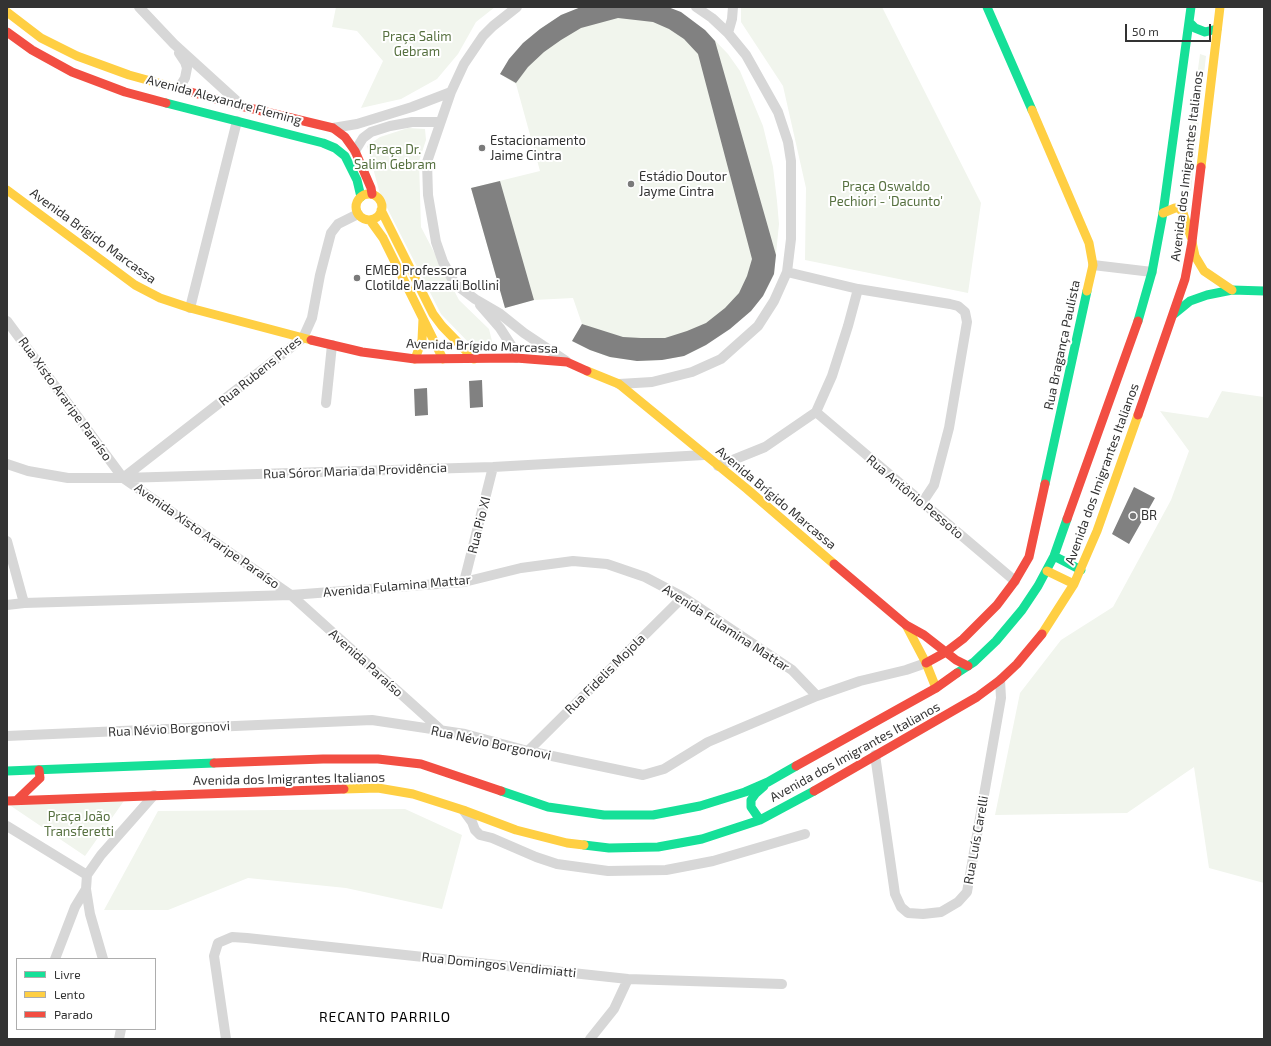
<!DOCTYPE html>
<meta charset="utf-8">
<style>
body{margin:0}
#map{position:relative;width:1271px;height:1046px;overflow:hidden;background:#fff;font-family:"Exo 2",sans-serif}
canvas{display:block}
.frame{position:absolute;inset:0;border:8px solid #333;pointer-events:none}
.legend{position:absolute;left:16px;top:958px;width:140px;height:72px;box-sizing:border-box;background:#fff;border:1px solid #adadad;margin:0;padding:5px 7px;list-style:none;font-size:12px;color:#333}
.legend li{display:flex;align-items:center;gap:8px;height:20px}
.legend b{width:20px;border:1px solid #adadad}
.scale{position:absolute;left:1125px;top:24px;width:86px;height:18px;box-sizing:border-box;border:2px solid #333;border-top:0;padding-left:5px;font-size:12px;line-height:14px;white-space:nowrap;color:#333;-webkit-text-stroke:3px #fff;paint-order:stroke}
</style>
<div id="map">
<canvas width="1271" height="1046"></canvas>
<div class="frame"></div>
<ul class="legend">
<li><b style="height:5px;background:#16e098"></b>Livre</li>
<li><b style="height:5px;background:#ffcf43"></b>Lento</li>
<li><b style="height:5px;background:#f24e42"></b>Parado</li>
</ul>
<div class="scale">50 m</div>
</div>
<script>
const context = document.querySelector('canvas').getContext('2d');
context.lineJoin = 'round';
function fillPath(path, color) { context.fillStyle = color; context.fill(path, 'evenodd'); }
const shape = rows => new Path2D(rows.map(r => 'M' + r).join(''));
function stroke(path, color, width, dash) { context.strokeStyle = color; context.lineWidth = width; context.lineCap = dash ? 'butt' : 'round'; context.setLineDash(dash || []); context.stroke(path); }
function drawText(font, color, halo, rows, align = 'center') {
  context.font = font + ' "Exo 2",sans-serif'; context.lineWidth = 4; context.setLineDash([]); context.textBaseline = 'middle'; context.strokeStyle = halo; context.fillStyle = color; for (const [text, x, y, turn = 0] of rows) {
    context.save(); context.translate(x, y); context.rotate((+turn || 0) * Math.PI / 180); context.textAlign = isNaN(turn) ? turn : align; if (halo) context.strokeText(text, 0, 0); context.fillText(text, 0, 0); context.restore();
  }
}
fillPath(shape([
 [336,7,495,7,476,22,458,54,437,79,401,99,361,108,383,61,357,31,332,27],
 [581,7,705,30,728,54,740,71,763,126,773,167,777,201,779,224,774,274,763,296,751,311,706,345,684,356,662,360,637,361,609,357,590,350,572,341,582,324,573,298,534,300,505,308,471,188,540,171,516,84,500,74,523,43,540,29,561,15],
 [741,7,882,7,981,203,968,293,805,260,806,188,783,86,741,22],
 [1200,54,1206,56,1191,191,1182,188],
 [408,128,425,129,426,140,419,161,421,227,459,300,489,329,494,349,472,346,441,314,380,194,367,146,380,137],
 [1222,391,1264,397,1264,883,1209,868,1194,767,1127,813,995,815,1020,693,1061,640,1113,607,1171,500,1189,451,1160,411,1208,418],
 [126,798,85,856,8,804],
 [405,809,462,835,442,909,346,888,248,878,168,910,104,910,158,811]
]), '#f1f5ed');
fillPath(shape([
 [581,7,668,7,681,12,705,30,715,41,776,255,774,274,763,296,751,311,730,329,706,345,684,356,662,360,637,361,610,357,590,350,572,341,582,324,623,337,641,338,665,338,687,331,706,323,725,308,739,293,747,276,752,259,698,54,684,39,669,29,653,22,618,18,581,28,561,40,544,52,528,67,516,83,500,74,509,59,523,43,540,29,561,15],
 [500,181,534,300,505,308,471,188],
 [482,380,483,407,470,408,469,381],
 [427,388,428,415,415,416,414,389],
 [1134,487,1155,498,1129,544,1112,534]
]), '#818181');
stroke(shape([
 [139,7,174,44,240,104],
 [517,7,493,26,483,36,464,64,451,92,427,162,428,195,436,242,443,262,455,284,475,299,499,313,524,333,566,361],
 [728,33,732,19,733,7],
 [179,88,185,78,187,68,185,62,179,53],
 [333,128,357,124,412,107,451,92],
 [355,151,363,138,371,132,390,126,412,122,440,122],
 [1093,265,1152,272],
 [787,272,858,289,950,304,958,306,965,312,967,322,949,428,934,485,922,503],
 [480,305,500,328,511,345,516,358],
 [190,308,237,121],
 [7,321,123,478,291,595,442,731],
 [619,384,652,382,692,372,721,359,758,326,774,301,787,272,791,239,791,161,788,142,778,112,746,55,728,33,712,18,696,7],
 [326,403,332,345],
 [816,412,1015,581],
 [7,464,28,471,68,478,123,478,493,467,704,455],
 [718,466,765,447,816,412,832,376,848,326,858,289],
 [123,478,303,338,312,318,320,275,331,233,338,224,358,214],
 [7,541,24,603],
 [464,582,493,467],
 [7,605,24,603,291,595,464,582,521,568,573,561,607,564,645,577,683,597,792,670,817,696],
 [7,736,372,720,465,734,528,751,643,775,664,769,708,742,817,696,860,681,906,670,926,663],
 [528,751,683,597],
 [875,755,895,894,901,907,908,913,923,914,941,912,958,902,967,892,1001,698,1000,680],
 [464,811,472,822,475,830,480,835,492,838,536,857,557,864,608,871,666,870,713,861,805,834],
 [7,826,87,875],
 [55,959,75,907,86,889],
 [103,959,90,914,86,889,87,875,101,855,154,795],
 [119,1039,121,1029],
 [226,1039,214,956,218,943,232,937,247,938,628,979,782,984],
 [590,1039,614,1009,628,979]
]), '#d7d7d7', 10);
stroke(shape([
 [987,7,1032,110],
 [1189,22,1195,28,1205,32,1217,29],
 [166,103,323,143,335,148,345,156,357,180,361,197],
 [1174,314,1190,301,1207,295,1232,290,1264,291],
 [1138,321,1152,272,1163,213,1191,7],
 [1045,484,1087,291],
 [1054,556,1081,570],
 [957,673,974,662,996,641,1022,610,1038,586,1054,556,1067,519],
 [7,771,214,763],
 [501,791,548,807,604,815,653,815,700,806,745,792,768,782,796,766],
 [760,820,751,807,751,800,756,793,764,786],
 [584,845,609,848,658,847,702,839,760,820,814,791]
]), '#16e098', 9);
stroke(shape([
 [7,12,41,38,77,56,129,75,187,91],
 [1032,110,1089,243,1093,265,1087,291],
 [1201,167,1220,7],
 [7,190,135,285,160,298,190,308,311,340],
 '356 207a13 13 0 1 1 26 0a13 13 0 1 1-26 0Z',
 [381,210,433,314,442,326,474,359],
 [1163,213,1175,208,1179,208,1183,213,1191,237],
 [370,220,383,238,443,359],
 [1192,242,1195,256,1204,271,1232,290],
 [415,359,422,340,423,319],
 [587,371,619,384,747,489,834,564],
 [1047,571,1074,584],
 [906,625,926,663,936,688],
 [1042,634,1074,584,1097,531,1138,415],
 [344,789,378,788,413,794,463,810,516,830,567,843,584,845]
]), '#ffcf43', 9);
stroke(shape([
 [7,32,32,50,72,72,125,92,166,103],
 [187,91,241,106,333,128,345,137,355,151,371,188,372,194],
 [311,340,362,352,415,359,516,358,567,362,587,371],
 [1138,415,1185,279,1192,242,1201,167],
 [1067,519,1138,321],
 [834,564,906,625,924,635,956,660,968,666],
 [926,663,946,652,963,639,997,605,1015,581,1029,557,1045,484],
 [214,763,323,759,378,759,421,764,501,791],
 [796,766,936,688,957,673],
 [814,791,977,697,1000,680,1017,664,1042,634],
 [17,800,40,778,39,770],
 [7,801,344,789]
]), '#f24e42', 9);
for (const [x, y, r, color] of [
 [482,148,4,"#7a7a7a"],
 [631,184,4,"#7a7a7a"],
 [357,278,4,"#7a7a7a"],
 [1133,516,4,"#7a7a7a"]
]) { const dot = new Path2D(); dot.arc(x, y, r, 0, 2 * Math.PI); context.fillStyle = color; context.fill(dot); stroke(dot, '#fff', 1.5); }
drawText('13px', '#56703f', '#fff', [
 ["Praça Salim",417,37],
 ["Gebram",417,52],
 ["Praça Dr.",395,150],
 ["Salim Gebram",395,165],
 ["Praça Oswaldo",886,187],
 ["Pechiori - 'Dacunto'",886,202],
 ["Praça João",79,817],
 ["Transferetti",79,832]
]);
drawText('13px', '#333', '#fff', [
 ["Avenida Alexandre Fleming",224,100,15],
 ["Avenida dos Imigrantes Italianos",1187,166,-83],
 ["Avenida Brígido Marcassa",93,236,36],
 ["Rua Bragança Paulista",1062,345,-78],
 ["Avenida Brígido Marcassa",482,346,2],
 ["Rua Rubens Pires",260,371,-39],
 ["Rua Xisto Araripe Paraíso",65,399,54],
 ["Rua Sóror Maria da Providência",355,471,-2],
 ["Avenida dos Imigrantes Italianos",1102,474,-70],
 ["Rua Antônio Pessoto",915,497,40],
 ["Avenida Brígido Marcassa",776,498,40],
 ["Rua Pio XI",479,525,-76],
 ["Avenida Xisto Araripe Paraíso",207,536,35],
 ["Avenida Fulamina Mattar",397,586,-5],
 ["Avenida Fulamina Mattar",726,628,33],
 ["Avenida Paraíso",366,663,42],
 ["Rua Fidelis Mojola",605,674,-45],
 ["Rua Névio Borgonovi",169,729,-3],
 ["Rua Névio Borgonovi",491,743,12],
 ["Avenida dos Imigrantes Italianos",855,752,-29],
 ["Avenida dos Imigrantes Italianos",289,779,-1],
 ["Rua Luís Carelli",976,840,-80],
 ["Rua Domingos Vendimiatti",499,965,6]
]);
drawText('13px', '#333', '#fff', [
 ["Estacionamento",490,141],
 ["Jaime Cintra",490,156],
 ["Estádio Doutor",639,177],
 ["Jayme Cintra",639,192],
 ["EMEB Professora",365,271],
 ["Clotilde Mazzali Bollini",365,286],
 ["BR",1141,516]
], 'left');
context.letterSpacing = '1px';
drawText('14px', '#000', '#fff', [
 ["RECANTO PARRILO",385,1017]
]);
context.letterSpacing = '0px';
</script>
